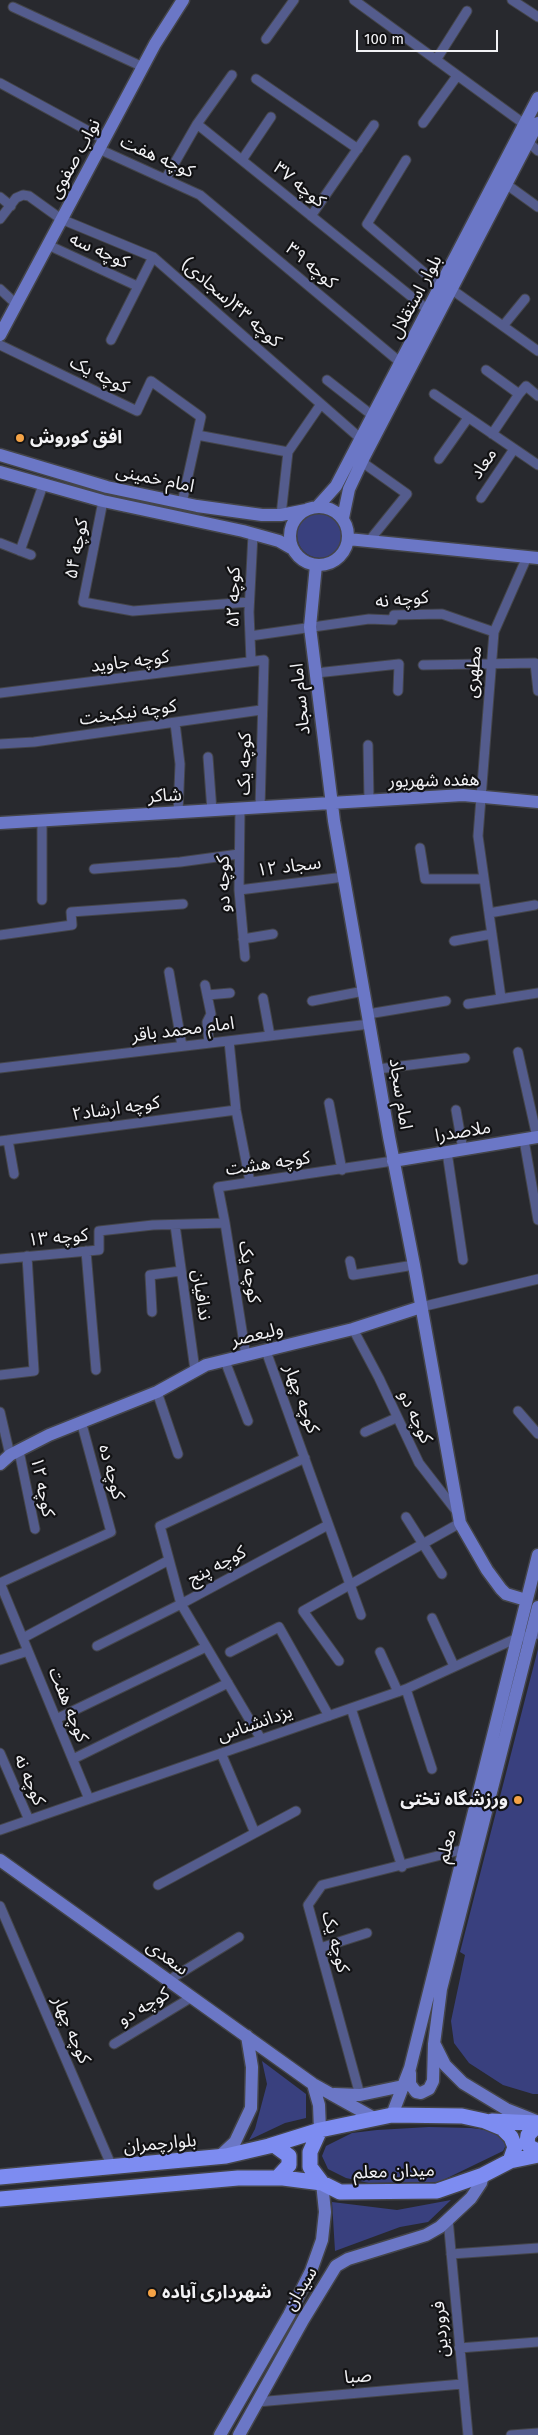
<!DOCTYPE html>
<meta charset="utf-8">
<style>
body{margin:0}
#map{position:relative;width:538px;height:2435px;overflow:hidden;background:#28292e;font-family:"Fira Sans",sans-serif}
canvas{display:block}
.scale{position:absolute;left:356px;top:30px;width:142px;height:22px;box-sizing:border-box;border:2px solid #f2f2f5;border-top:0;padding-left:6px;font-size:15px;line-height:18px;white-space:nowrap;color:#f2f2f5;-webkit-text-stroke:4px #121214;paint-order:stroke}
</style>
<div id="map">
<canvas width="538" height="2435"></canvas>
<div class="scale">100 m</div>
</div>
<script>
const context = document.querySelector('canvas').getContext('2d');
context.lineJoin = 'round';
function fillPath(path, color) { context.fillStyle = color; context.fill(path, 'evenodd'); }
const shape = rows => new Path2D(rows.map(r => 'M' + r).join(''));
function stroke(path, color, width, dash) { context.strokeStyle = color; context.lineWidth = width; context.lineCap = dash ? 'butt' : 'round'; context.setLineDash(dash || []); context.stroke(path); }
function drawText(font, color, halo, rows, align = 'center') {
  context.font = font + ' "Fira Sans","Noto Sans Arabic",sans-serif'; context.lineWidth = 4.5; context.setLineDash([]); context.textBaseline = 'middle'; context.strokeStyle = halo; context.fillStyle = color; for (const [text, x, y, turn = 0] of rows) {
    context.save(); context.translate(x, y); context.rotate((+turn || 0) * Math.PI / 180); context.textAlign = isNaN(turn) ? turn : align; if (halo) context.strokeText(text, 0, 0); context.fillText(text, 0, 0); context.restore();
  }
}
fillPath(shape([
 '297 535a23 23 0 1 1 46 0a23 23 0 1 1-46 0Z',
 [538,1649,538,2094,533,2094,503,2085,469,2063,454,2043,451,2021,465,1955,460,1952],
 [262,2061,306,2094,306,2118,285,2123,249,2140,255,2129,267,2084],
 [429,2127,471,2128,494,2131,503,2136,506,2145,503,2151,439,2182,369,2183,346,2178,328,2169,322,2156,326,2146,352,2133,377,2130],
 [451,2200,428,2222,400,2227,335,2251,332,2202,397,2210]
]), '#39407e');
const street = shape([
 [354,0,527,126],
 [512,0,538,17],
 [13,7,143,67],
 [266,39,294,0],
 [436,60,467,11],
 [256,79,358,149],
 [0,83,105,140],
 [423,123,457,76],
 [197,124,232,75],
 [528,142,538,151],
 [101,150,200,195,401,363],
 [242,160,271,117],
 [406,160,367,224,441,287],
 [166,178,197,124,428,310],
 [506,184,538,207],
 [0,197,11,206],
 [311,216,374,125],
 [0,219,16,198,23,195,29,196,61,219,153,257,361,439],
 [48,245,137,286],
 [0,289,16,304],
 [451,289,538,351],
 [503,326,525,299],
 [111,340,153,257],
 [0,345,137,411,151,381,201,417,182,503],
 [486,370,519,394,492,434],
 [327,380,373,416],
 [434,394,538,465],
 [519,394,526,386,538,396],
 [197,435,288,452],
 [439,459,468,418],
 [362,462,407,494,369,541],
 [481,498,514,449],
 [103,501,83,602,133,611,249,602],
 [281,515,288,452,321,404],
 [0,543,31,555],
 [20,551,43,485],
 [250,636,369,619,393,620,394,615,442,614,494,632],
 [251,661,249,612,253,534],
 [423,665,535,663,538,691],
 [316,673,399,664,398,691],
 [0,693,264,660,260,808],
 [175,723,180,764,178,813],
 [0,744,34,742,261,710],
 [368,745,369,800],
 [208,757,212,811],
 [240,809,239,890,245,957],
 [420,848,425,879,484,879],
 [94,869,180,862,239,854],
 [239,890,344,877],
 [42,900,42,821],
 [489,913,535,905],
 [0,935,72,925,71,912,183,904],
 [243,939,273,934],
 [454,941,492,934],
 [169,972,182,1046],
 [205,985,211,1014,207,1022,209,1043],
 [207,995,230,993],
 [263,998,270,1036],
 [501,998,478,836,494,632,527,557],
 [312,1001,364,991],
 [468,1004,538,993],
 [368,1014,446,1001],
 [229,1041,236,1110,250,1182],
 [518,1052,537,1137],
 [0,1068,370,1024],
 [378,1069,465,1058],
 [329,1103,342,1170],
 [456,1110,463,1150],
 [8,1140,14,1174],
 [524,1140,538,1220],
 [0,1141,236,1110],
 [447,1152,463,1260],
 [225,1223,246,1356],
 [175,1225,195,1370],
 [86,1251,96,1370],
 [0,1259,99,1250,99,1231,153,1225,225,1223,218,1187,393,1161],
 [350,1261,353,1275,414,1265],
 [421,1307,538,1279],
 [152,1312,150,1275,181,1271],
 [353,1329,379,1378,419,1463,457,1512],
 [266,1351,361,1615],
 [225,1361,248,1421],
 [0,1375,34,1371,27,1256],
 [157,1392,178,1454],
 [518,1411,538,1434],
 [0,1412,10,1455],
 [365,1432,396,1418],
 [19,1451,35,1529],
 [406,1517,442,1574],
 [0,1583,111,1532,81,1421],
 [0,1583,89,1799],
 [432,1618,454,1666],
 [23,1638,169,1560],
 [97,1646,181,1604,160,1526,305,1458],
 [230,1652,279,1627,329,1716],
 [380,1652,398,1692],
 [0,1660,28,1651],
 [339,1661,303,1611,460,1523],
 [406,1689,432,1769],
 [351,1708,402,1867],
 [56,1719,206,1647],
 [261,1739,181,1604,328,1525],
 [0,1753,29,1820],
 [221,1753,255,1833],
 [73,1759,228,1683],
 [0,1830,406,1689,517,1638,538,1634],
 [158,1885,296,1811],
 [0,1906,112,2167],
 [320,1948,367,1933],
 [169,1980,239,1937],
 [114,2044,192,1997],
 [360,2095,308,1905,322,1885,465,1849],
 [448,2219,468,2435],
 [451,2254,538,2248],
 [459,2348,538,2342],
 [257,2402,462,2384],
 [511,2435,538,2433]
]);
const secondary = shape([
 [0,335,155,44,183,0],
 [0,455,107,487,197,506,262,515,281,515,306,510],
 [0,472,103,501,243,531,279,541,293,549],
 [318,506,336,486,538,98],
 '290 536a29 29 0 1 1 58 0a29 29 0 1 1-58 0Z',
 [343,518,349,489,364,457,538,123],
 [348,539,538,558],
 [316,565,310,627,334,821,389,1137,414,1265,460,1523,487,1570,501,1589,506,1594,526,1600],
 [0,823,463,795,538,802],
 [393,1161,538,1137],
 [0,1464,10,1455,49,1435,157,1392,206,1365,353,1329,421,1307],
 [0,1860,313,2084,374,2118],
 [435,2045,445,2065,463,2083,506,2109,536,2121],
 [410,2073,410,2084,416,2092,421,2093,429,2089,433,2081,434,2044,441,1989,538,1607],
 [313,2084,319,2105,320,2130],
 [334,2094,360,2095,403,2086],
 [392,2115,410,2068,538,1555],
 [219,2157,235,2142,251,2108,252,2067,247,2036],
 [220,2435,289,2315,311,2271,322,2240,325,2212,322,2183],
 [239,2435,303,2320,336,2266,348,2259,426,2235,440,2227,471,2198,481,2183,483,2175]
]);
const primary = shape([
 [492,2121,538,2123],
 [538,2124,528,2135,527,2143,531,2148,538,2151],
 [320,2130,310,2152,310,2167,322,2183,340,2192,437,2191,483,2175,510,2161,538,2155],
 [274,2145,289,2156,289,2165,277,2178],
 [0,2177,226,2156,269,2146,320,2130,392,2115,462,2116,485,2121,502,2128,511,2137,515,2147,510,2161],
 [0,2199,238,2178,283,2178,322,2183]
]);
stroke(street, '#44454a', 11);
stroke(secondary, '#44454a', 15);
stroke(primary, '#44454a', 18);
stroke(street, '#545c8d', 9);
stroke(secondary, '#6b77c6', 12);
stroke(primary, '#7d8cf1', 15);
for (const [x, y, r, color] of [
 [20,438,5,"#f5a346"],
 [518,1800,5,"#f5a346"],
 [152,2293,5,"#f5a346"]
]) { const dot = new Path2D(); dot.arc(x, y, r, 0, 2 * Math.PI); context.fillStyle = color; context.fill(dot); stroke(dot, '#121214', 2); }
drawText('18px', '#f2f2f5', '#121214', [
 ["کوچه هفت",157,157,24],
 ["نواب صفوی",75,159,-61],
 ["کوچه ۳۷",299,185,39],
 ["کوچه سه",99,251,24],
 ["کوچه ۳۹",311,266,40],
 ["بلوار استقلال",416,297,-62],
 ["کوچه ۴۳(سجادی)",231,303,41],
 ["کوچه یک",99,375,26],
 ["معاد",484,464,-56],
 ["امام خمینی",155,479,12],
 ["کوچه ۵۴",77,549,-79],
 ["کوچه ۵۲",234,597,-89],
 ["کوچه نه",402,600,-5],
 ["کوچه جاوید",130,662,-7],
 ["مطهری",474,672,-85],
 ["امام سجاد",301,699,-96],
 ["کوچه نیکبخت",128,713,-8],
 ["کوچه یک",245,764,-89],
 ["هفده شهریور",434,781,-1],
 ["شاکر",165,796,-3],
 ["سجاد ۱۲",289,867,-7],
 ["کوچه دو",224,884,-91],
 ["امام محمد باقر",183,1030,-7],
 ["امام سجاد",400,1094,81],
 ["کوچه ارشاد۲",116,1109,-8],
 ["ملاصدرا",463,1132,-9],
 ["کوچه هشت",268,1164,-8],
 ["کوچه ۱۳",58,1238,-5],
 ["کوچه یک",249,1272,81],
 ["ندافیان",201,1295,82],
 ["ولیعصر",257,1335,-14],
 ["کوچه چهار",301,1399,70],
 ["کوچه دو",415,1417,65],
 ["کوچه ده",111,1472,75],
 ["کوچه ۱۲",42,1487,78],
 ["کوچه پنج",217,1566,-28],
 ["کوچه هفت",68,1705,68],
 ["یزدانشناس",255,1724,-19],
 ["کوچه نه",29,1780,67],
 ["معلم",447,1846,-76],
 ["کوچه یک",335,1942,75],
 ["سعدی",167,1958,36],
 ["کوچه دو",144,2007,-31],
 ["کوچه چهار",71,2030,67],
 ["بلوارچمران",160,2144,-5],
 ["میدان معلم",394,2172,-2],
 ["سیدان",301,2289,-59],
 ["فروردین",441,2329,-95],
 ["صبا",358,2377,-5]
]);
drawText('bold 18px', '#f2f2f5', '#121214', [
 ["افق کوروش",30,438],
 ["ورزشگاه تختی",508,1800,"right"],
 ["شهرداری آباده",162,2293]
], 'left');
</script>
